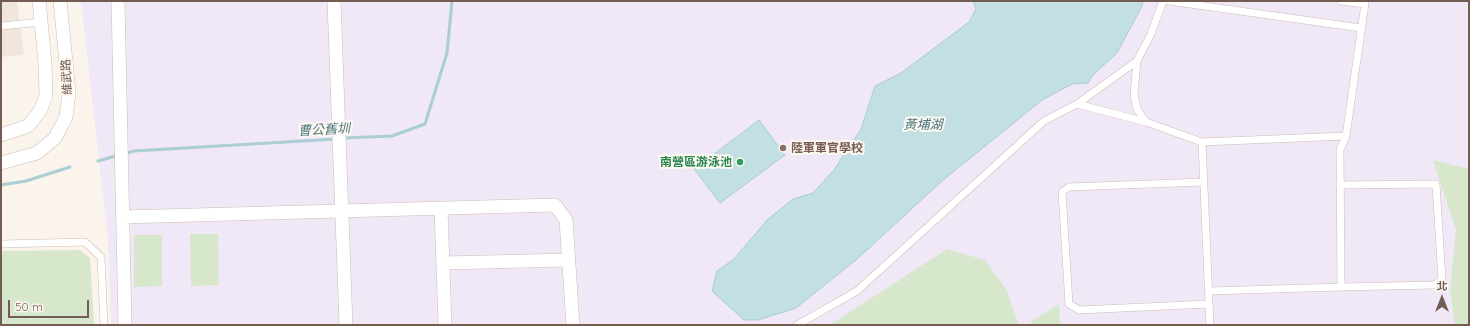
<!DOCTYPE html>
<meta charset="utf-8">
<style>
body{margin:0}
#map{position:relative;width:1470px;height:326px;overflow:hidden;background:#fbf4ec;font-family:Quicksand,"Noto Sans TC",sans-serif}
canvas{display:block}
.frame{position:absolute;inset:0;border:2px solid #735c51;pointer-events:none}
.north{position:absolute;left:1422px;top:278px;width:40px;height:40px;-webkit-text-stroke:3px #fdf9f2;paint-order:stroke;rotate:0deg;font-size:11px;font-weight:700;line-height:16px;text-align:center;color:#735c51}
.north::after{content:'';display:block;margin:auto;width:14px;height:18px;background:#735c51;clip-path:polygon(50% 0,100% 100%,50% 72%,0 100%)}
.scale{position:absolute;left:8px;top:300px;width:81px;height:18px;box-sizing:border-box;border:2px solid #735c51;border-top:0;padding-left:5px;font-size:12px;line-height:14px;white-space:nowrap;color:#735c51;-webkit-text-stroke:3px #fdf9f2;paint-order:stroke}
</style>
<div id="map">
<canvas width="1470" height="326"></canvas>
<div class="frame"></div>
<div class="north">北</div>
<div class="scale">50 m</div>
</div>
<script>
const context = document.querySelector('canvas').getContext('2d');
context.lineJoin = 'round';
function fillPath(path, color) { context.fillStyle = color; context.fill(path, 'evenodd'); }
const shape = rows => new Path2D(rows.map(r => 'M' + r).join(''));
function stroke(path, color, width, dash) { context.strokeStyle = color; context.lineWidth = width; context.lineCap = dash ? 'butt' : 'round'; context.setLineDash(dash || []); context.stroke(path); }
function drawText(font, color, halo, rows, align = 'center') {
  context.font = font + ' Quicksand,"Noto Sans TC",sans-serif'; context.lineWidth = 4; context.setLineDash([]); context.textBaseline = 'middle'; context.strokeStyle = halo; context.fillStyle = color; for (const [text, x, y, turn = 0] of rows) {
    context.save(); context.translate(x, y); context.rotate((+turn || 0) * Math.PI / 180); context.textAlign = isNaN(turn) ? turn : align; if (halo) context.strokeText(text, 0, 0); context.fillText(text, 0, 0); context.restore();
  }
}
fillPath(shape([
 [1,1,17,1,24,55,1,57]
]), '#f1e6db');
fillPath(shape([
 [81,1,1469,1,1469,325,111,325,108,240]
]), '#f1e8f7');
fillPath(shape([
 [1433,160,1469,169,1469,325,1455,325,1450,291,1456,230],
 [190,234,218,234,219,285,191,286],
 [134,235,162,235,162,286,134,287],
 [947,249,985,260,1006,289,1019,325,830,325],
 [80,250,90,258,94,325,1,325,1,251],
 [1059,304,1060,325,1028,325,1037,318]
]), '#d7e7cb');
const water = shape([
 [973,1,1143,1,1142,6,1117,53,1093,75,1088,83,1072,84,1042,100,942,181,856,260,796,308,758,320,744,320,712,291,717,271,734,259,767,220,793,199,813,193,834,170,861,129,875,86,901,73,969,22,976,9,973,1],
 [759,120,785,155,720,203,694,169,759,120]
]);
fillPath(water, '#c2dfe3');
stroke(water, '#a9ced3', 1);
stroke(shape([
 [343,138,392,136,425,124,447,53,452,1],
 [124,154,134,151,336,139],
 [98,161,119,155],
 [1,185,26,181,70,167]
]), '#a9ced3', 3);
const lane = shape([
 [1169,1,1361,28],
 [1,26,41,22],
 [1137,61,1134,94,1137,109,1146,122],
 [1077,104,1146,122,1202,142,1346,136],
 [1202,142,1210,325],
 [1204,182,1069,187,1062,192,1069,304,1079,310,1209,304],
 [1340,185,1436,184,1442,280,1434,285,1341,287],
 [1,244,85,242,101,257,104,325],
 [1209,291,1341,287,1340,150,1346,136,1365,4,1341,1],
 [797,325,857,291,1044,121,1077,104,1137,61,1151,34,1163,1]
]);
const street = shape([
 [118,1,125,325],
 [334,1,346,325],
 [1,135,28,126,40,111,46,96,45,63,39,1],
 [1,163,37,153,55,138,66,117,69,93,60,1],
 [441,208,445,325],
 [123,217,555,205,566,220,573,325],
 [444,263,568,260]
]);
stroke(lane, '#ccbdb2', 8);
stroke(street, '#ccbdb2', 14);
stroke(lane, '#fff', 7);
stroke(street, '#fff', 13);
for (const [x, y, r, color] of [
 [783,148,4,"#8d6e63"],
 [740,162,4,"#2e9e5b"]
]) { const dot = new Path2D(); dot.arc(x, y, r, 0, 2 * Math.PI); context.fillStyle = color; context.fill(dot); stroke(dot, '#fdf9f2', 1.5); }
drawText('12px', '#735c51', '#fdf9f2', [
 ["維武路",67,77,-93]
]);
drawText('bold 12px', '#785e54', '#fdf9f2', [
 ["陸軍軍官學校",791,148]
], 'left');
drawText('bold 12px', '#27864d', '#fdf9f2', [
 ["南營區游泳池",732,162]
], 'right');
drawText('italic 13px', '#4a767d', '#fdf9f2', [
 ["黃埔湖",923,125],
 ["曹公舊圳",324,130,-3]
]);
</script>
